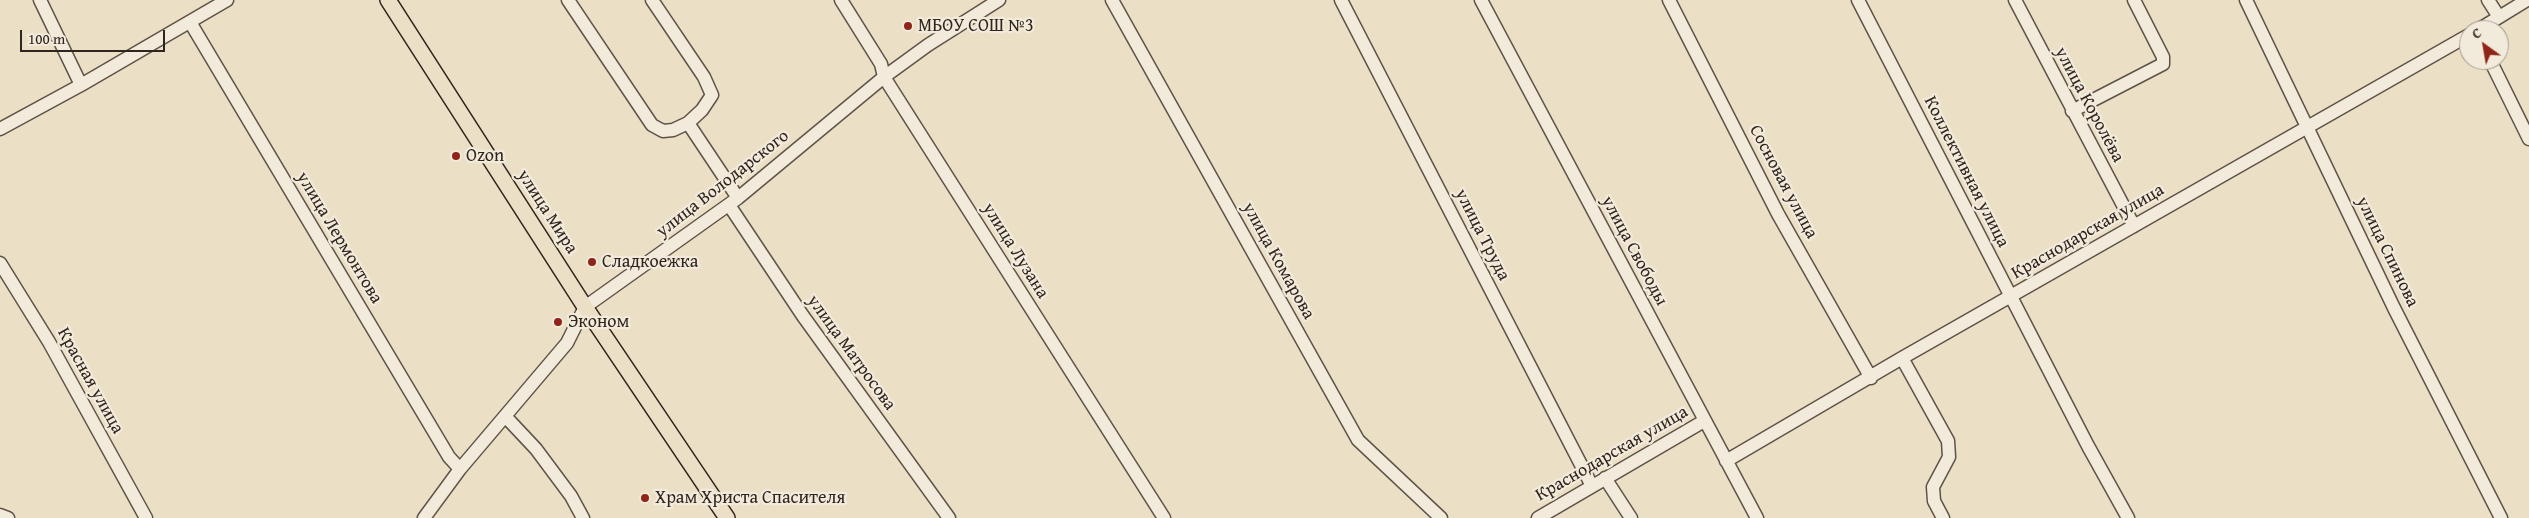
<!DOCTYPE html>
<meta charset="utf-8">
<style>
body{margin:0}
#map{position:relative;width:2529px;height:518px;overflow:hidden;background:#ebdfc6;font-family:"Gentium Book Plus",serif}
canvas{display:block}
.north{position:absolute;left:2459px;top:20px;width:50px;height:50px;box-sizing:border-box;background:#f2eada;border:1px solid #a49b8f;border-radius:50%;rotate:328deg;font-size:14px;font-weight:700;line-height:20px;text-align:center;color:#30241e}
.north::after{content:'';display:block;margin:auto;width:18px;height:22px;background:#8f2418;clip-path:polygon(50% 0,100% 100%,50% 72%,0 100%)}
.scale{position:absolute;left:20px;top:30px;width:145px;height:22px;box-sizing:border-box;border:2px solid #30241e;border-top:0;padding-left:6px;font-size:15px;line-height:18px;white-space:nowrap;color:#30241e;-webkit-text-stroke:4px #f2eada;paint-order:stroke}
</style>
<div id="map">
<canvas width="2529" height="518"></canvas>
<div class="north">С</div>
<div class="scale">100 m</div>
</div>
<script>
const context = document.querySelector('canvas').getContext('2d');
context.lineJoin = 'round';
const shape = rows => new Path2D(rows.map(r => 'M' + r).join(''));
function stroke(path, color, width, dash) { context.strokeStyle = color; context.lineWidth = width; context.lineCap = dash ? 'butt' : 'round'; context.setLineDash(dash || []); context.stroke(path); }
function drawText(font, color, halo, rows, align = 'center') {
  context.font = font + ' "Gentium Book Plus",serif'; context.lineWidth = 4.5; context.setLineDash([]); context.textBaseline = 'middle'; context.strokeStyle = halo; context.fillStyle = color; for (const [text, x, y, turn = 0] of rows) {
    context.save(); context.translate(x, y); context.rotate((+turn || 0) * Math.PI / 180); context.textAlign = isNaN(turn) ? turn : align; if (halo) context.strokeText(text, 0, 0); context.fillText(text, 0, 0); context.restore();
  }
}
const minor = shape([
 [40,0,81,85],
 [568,0,652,125,663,131,673,130,688,123],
 [652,0,704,77,712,95,702,110,688,123,738,198],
 [841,0,881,64,884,77,1164,518],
 [1112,0,1358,440,1441,518],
 [1341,0,1592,486],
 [1481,0,1757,518],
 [1669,0,1778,214,1871,378],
 [1858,0,2088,446,2128,518],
 [2015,0,2134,226],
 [2246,0,2394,308,2501,518],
 [2488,0,2499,17],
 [190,22,449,457,460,469],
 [2478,30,2527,0],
 [2490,60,2529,139],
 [2072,111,2163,64,2163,57,2134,0],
 [0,129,81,85,227,0],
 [729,205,803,316,949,518],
 [0,263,49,342,146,518],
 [1902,358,1948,441,1949,457,1933,487,1934,501,1943,518],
 [505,416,536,449,571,496,583,518],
 [1726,461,1902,358,2469,35],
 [1605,478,1631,518],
 [0,515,8,518],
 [424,518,460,469,567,343,585,307,738,198,884,77,928,45,999,0],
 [1538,518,1704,421]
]);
const major = shape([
 [388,0,585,307,727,518]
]);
stroke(minor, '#5f5348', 15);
stroke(major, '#30241e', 18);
stroke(minor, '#f2eada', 12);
stroke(major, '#ebdfc6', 15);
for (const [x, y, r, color] of [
 [908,26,5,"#8f2418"],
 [456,156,5,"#8f2418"],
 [592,262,5,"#8f2418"],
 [558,322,5,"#8f2418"],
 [645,498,5,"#8f2418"]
]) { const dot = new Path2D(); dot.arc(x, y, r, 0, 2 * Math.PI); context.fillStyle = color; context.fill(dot); stroke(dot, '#f2eada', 2); }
drawText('18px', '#30241e', '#f2eada', [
 ["МБОУ СОШ №3",918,26],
 ["Ozon",466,156],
 ["Сладкоежка",602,262],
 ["Эконом",568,322],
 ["Храм Христа Спасителя",655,498]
], 'left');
drawText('18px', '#30241e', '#f2eada', [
 ["улица Королёва",2089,105,62],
 ["Коллективная улица",1966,172,63],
 ["Сосновая улица",1783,182,62],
 ["улица Володарского",723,184,-38],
 ["улица Мира",547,212,57],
 ["Краснодарская улица",2088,232,-30],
 ["улица Труда",1482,235,63],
 ["улица Лермонтова",339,238,59],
 ["улица Лузана",1015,251,58],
 ["улица Свободы",1634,251,62],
 ["улица Спинова",2387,252,64],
 ["улица Комарова",1278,261,61],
 ["улица Матросова",851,353,54],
 ["Красная улица",90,381,61],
 ["Краснодарская улица",1612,454,-30]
]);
</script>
